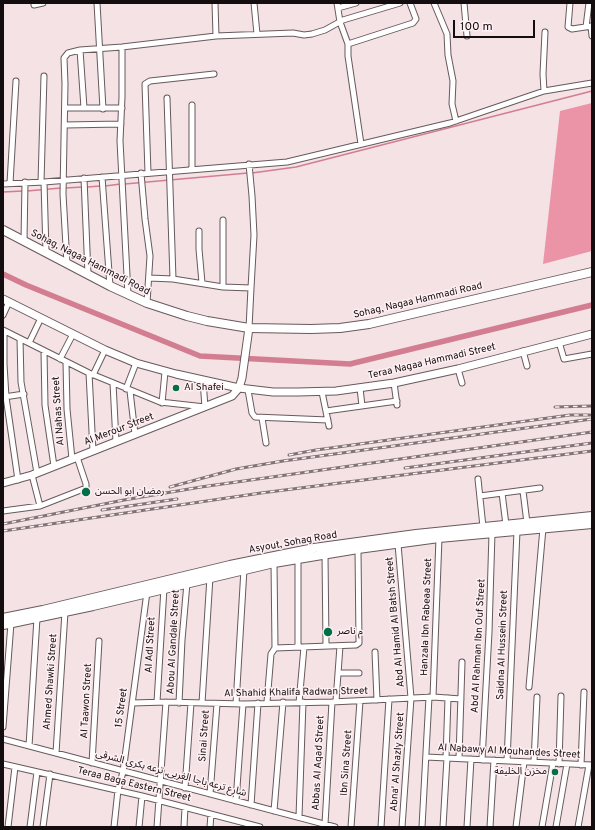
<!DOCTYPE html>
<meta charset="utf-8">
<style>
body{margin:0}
#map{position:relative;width:595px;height:830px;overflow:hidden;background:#f4e2e5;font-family:Overpass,sans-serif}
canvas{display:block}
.frame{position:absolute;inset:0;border:4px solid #130d0f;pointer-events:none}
.scale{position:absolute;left:453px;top:20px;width:82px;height:18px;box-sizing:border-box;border:2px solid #130d0f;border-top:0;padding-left:5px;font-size:12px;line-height:14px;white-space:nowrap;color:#130d0f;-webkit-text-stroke:3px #fff0f3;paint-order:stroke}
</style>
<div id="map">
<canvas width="595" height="830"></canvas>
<div class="frame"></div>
<div class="scale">100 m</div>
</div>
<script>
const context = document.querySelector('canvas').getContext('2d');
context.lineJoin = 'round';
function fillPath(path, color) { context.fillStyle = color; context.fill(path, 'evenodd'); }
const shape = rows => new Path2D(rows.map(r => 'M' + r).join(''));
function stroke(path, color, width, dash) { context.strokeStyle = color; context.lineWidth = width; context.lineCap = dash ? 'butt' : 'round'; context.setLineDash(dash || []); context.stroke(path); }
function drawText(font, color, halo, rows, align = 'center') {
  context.font = font + ' Overpass,"Noto Sans Arabic",sans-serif'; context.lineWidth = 3; context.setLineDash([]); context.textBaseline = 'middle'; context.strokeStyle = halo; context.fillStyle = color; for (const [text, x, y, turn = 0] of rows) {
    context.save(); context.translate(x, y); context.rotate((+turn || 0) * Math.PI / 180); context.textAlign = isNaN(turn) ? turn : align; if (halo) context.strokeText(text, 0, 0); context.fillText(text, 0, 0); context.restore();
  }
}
fillPath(shape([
 [592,103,592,251,543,264,560,111]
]), '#eb93a7');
stroke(shape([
 [252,173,296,167,592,91],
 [125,184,248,173],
 [105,186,121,184],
 [87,187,101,186],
 [65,188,83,187],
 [27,191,61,188],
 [3,192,23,191]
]), '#d37d91', 1.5);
stroke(shape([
 [3,274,26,285,200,356,350,364,592,305]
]), '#d37d91', 5.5);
const street = shape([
 [97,3,103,109],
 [215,3,216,36],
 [254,3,257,34],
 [337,3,340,22,348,44,348,56,361,144],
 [434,3,447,34,448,55,453,81,452,104,456,121],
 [464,3,467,36],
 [570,3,568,27,572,29,592,26],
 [34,5,43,3],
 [338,8,356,3],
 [591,26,592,36],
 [586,27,589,3],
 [348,44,413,23,416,19,410,3],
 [122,47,122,97,120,141,128,295],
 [80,50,84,108],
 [544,91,543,74,545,32],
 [65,108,122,108],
 [65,125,121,124],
 [249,164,252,196,254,235,251,288],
 [192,169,192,105],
 [141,173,145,219,150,256,147,303],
 [148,173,145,84,150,81,214,74],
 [102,177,110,286],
 [84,178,88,275],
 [41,182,44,76],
 [44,182,46,252],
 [10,183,16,81],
 [3,184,44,182,287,162,450,123,544,91,592,83],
 [199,231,199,249,202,283],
 [24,241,25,182],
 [67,264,63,194,65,84,64,58,68,53,80,50,122,47,216,36,293,33,304,35,312,34,325,30,343,20,400,3],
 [149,278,173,279,167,98],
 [173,279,223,287,251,288,249,328],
 [223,287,223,220],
 [3,315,9,302],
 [3,330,89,373,160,402,205,407,203,381],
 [4,331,4,364,6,397,18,480],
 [20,339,21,382,37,473],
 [559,342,564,359,592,354],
 [29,343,41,318],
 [44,351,45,405,54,466],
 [523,351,527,366],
 [60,359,73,334],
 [66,362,67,409,72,459],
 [458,369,462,383],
 [89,373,93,451],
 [93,375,105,350],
 [113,383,116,442],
 [394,383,397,405],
 [360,388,362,406],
 [126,389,136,363],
 [248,390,252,413,255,417,328,420],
 [130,391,135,434],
 [322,392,329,426],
 [4,397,24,394],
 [162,403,165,372],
 [326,411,397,401],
 [262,418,266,443],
 [32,475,40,506],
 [478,479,483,527],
 [523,491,527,523],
 [502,493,506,525],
 [480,496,540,488],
 [3,511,40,506,86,488,86,484,77,457],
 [398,544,411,698,402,827],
 [325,555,326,646],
 [274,563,275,648],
 [298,647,298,559],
 [275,648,356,645,359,643,358,549],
 [375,652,377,700],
 [338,673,359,673],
 [529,687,543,528],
 [433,697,439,538],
 [336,701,340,646],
 [157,702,164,588],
 [267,702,271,654,275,648],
 [132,703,166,702,243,704,332,702,433,697,461,699],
 [179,703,182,640,187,583],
 [202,703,210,577],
 [299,703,304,647],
 [236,704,244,569],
 [3,727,11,623],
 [3,739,335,827],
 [29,746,37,618],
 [56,753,65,612],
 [426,757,592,765],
 [446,758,448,698],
 [459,758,462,662],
 [482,760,489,632,492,533],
 [507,761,517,531],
 [534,762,537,697],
 [92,763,99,641],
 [3,764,142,796,260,827],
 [559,764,561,696],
 [581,765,584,692],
 [185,788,191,703],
 [210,794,217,704],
 [236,801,243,704],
 [251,805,258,703],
 [274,811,283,702],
 [299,817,303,702],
 [325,824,332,702],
 [8,827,15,767],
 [30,827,37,772],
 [43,827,50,774],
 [114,827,118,790,123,772,147,592],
 [139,827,142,796],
 [157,827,166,702],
 [184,827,185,807],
 [210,827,211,814],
 [351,827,360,701],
 [381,827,389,699],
 [422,827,429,697],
 [443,827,447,758],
 [467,827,471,759],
 [490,827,494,760],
 [516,827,524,762],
 [542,827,553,763],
 [556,827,567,764],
 [578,827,589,765]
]);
const secondary = shape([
 [3,299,105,350,136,363,176,374,239,388,273,392,298,392,336,391,394,383,458,369,592,334],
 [3,483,32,475,232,396,239,388,242,378,249,328]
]);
const primary = shape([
 [3,230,110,286,147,303,187,316,207,321,249,328,311,329,340,328,369,324,592,272],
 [3,618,43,610,230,565,314,548,416,534,592,516],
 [3,625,93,606,274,563,358,549,439,538,592,524]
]);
stroke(street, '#68595c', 7);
stroke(secondary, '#68595c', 9);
stroke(primary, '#68595c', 10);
stroke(street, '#fff', 5);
stroke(secondary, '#fff', 7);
stroke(primary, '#fff', 8);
const rail = shape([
 [555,407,592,406],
 [289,455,316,450,570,415,590,415],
 [405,468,592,443],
 [170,487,236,469,283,461,592,419],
 [102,510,177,499],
 [3,524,124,500,201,487,592,432],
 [3,531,261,493,592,451]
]);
stroke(rail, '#807477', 3);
stroke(rail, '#fff0f3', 1.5, [4.5]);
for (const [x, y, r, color] of [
 [176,388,4,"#036f47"],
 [86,492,5,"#036f47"],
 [328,632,5,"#036f47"],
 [555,772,4,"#036f47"]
]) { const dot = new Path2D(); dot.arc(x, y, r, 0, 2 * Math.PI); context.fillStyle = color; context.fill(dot); stroke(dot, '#fff0f3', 1.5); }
drawText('10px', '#130d0f', '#fff0f3', [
 ["Sohag, Nagaa Hammadi Road",90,263,27],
 ["Sohag, Nagaa Hammadi Road",418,301,-13],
 ["Teraa Nagaa Hammadi Street",432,362,-13],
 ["Al Nahas Street",59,411,-94],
 ["Al Merour Street",119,430,-21],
 ["Asyout, Sohag Road",293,543,-10],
 ["Hanzala Ibn Rabeaa Street",427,617,-88],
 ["Abd Al Hamid Al Batsh Street",396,622,-95],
 ["Abou Al Gandale Street",174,642,-87],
 ["Al Adl Street",151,645,-87],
 ["Saidna Al Hussein Street",503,645,-88],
 ["Abd Al Rahman Ibn Ouf Street",479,646,-87],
 ["Ahmed Shawki Street",51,682,-86],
 ["Al Shahid Khalifa Radwan Street",296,693,-1],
 ["Al Taawon Street",87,701,-87],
 ["15 Street",122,708,-82],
 ["Sinai Street",205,736,-86],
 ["Al Nabawy Al Mouhandes Street",509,752,3],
 ["Abna' Al Shazly Street",398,762,-86],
 ["Abbas Al Aqad Street",319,763,-87],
 ["Ibn Sina Street",347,763,-86],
 ["شارع ترعه باجا الغربى, ترعه بكرى الشرقى",171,774,15],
 ["Teraa Baga Eastern Street",134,785,14]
]);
drawText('10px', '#130d0f', '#fff0f3', [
 ["Al Shafei",184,388],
 ["رمضان ابو الحسن",95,492],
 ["م ناصر",337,632],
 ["مخزن الخليفة",547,772,"right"]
], 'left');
</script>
